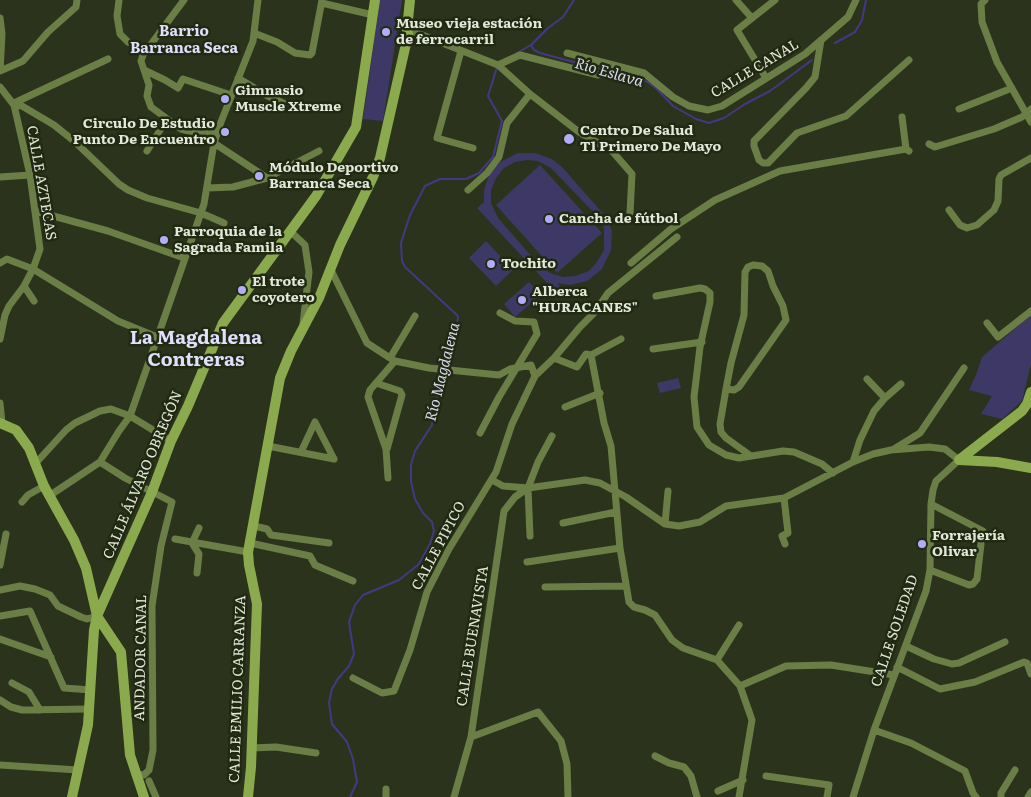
<!DOCTYPE html>
<meta charset="utf-8">
<style>
body{margin:0}
canvas{display:block;background:#2b331c}
</style>
<canvas width="1031" height="797"></canvas>
<script>
const context = document.querySelector('canvas').getContext('2d');
context.lineJoin = 'round';
function fillPath(path, color) { context.fillStyle = color; context.fill(path, 'evenodd'); }
const shape = rows => new Path2D(rows.map(r => 'M' + r).join(''));
function stroke(path, color, width, dash) { context.strokeStyle = color; context.lineWidth = width; context.lineCap = dash ? 'butt' : 'round'; context.setLineDash(dash || []); context.stroke(path); }
function drawText(font, color, halo, rows, align = 'center') {
  context.font = font + ' Literata,serif'; context.lineWidth = 5; context.setLineDash([]); context.textBaseline = 'middle'; context.strokeStyle = halo; context.fillStyle = color; for (const [text, x, y, turn = 0] of rows) {
    context.save(); context.translate(x, y); context.rotate((+turn || 0) * Math.PI / 180); context.textAlign = isNaN(turn) ? turn : align; if (halo) context.strokeText(text, 0, 0); context.fillText(text, 0, 0); context.restore();
  }
}
fillPath(shape([
 [380,0,402,0,383,121,363,119],
 [518,153,535,153,552,159,562,167,606,217,612,231,611,250,602,269,587,281,570,285,557,283,566,293,561,298,477,208,484,202,484,190,489,175,500,162],
 [527,160,538,161,551,168,599,218,604,228,604,250,597,262,589,271,575,276,563,277,550,273,541,267,498,218,491,203,491,190,496,178,504,168,515,162],
 [540,165,602,233,557,273,496,205],
 [486,241,513,270,496,286,469,258],
 [529,282,541,295,515,317,504,304],
 [1031,315,1031,364,1022,401,1002,419,981,414,992,396,969,390,976,375,982,357],
 [678,378,681,388,660,393,657,383]
]), '#3d3865');
stroke(shape([
 [835,43,855,32,862,20,866,0],
 [531,45,534,50,540,53,615,73,635,77,646,81,656,88,673,106,696,119,709,123,724,118,745,104,770,91,812,60],
 [517,53,531,45,548,28,563,17,574,0],
 [442,367,457,326,458,316,405,267,402,261,401,243,410,215,425,186,440,179,466,179,479,173,493,157,502,121,488,96,497,67],
 [350,797,357,782,353,759,347,742,332,724,329,703,332,689,337,680,349,666,354,654,349,622,355,605,363,595,399,580,419,564,430,544,434,531,432,522,423,513,415,499,411,482,411,465,415,451,432,425,441,372]
]), '#443885', 2);
stroke(shape([
 [119,0,117,16,120,34,128,42],
 [184,0,143,55,141,61,149,85,147,96,151,107,181,129,197,133,217,134],
 [736,0,751,17],
 [985,0,981,4,982,22,997,62,1031,122],
 [322,3,373,15],
 [0,18,2,34,0,71],
 [407,29,498,65,530,94,579,132,612,151,632,174,630,213],
 [254,33,277,42,295,53,310,55,312,53,322,0],
 [821,40,815,77,806,88,754,141,754,146,759,160,763,163,768,163,797,133,846,116,909,60],
 [461,51,437,138,473,148],
 [567,53,644,73,673,97,689,106,708,110,722,106,805,54,848,17,856,0],
 [498,65,520,55,598,75],
 [144,70,165,80,178,88,183,79,231,95],
 [0,71,23,61,48,32,76,7,77,0],
 [238,78,266,95,283,103],
 [766,78,737,30,775,0],
 [0,87,14,105,30,175,40,249,33,269,24,286,9,306,5,315,0,339],
 [14,103,108,59],
 [14,105,22,106,54,125,74,141,119,184,128,190,147,198,201,213,224,223],
 [959,109,1012,88],
 [902,117,906,149],
 [214,143,267,178],
 [929,144,935,147,994,129,1022,117,1031,109],
 [147,151,167,119],
 [0,177,30,175],
 [207,188,233,187,267,178,319,151],
 [468,190,487,173,499,157,507,123,530,94],
 [949,210,960,225,967,228,977,225,994,210,998,201,999,179,1001,175,1031,158],
 [35,211,108,231,184,258],
 [290,231,305,245,309,272,303,324],
 [0,263,7,259,33,269,118,321,157,337],
 [631,263,671,229,715,200,780,171,906,149,909,151],
 [331,270,367,343,390,358,395,361,429,368,499,375,510,369,531,365,535,376],
 [24,286,34,301],
 [656,296,700,288,705,289,710,293,710,302,700,347,694,397,697,427,709,445,726,455,739,458,783,451,794,452,822,464,833,473],
 [987,323,998,337,1031,311],
 [653,349,702,342],
 [591,355,604,423,611,446,620,548,629,602,634,607,645,610,655,615,672,640,683,648,717,660,740,686,752,720,739,797],
 [390,358,415,316],
 [554,358,577,367,586,354,591,355,621,339],
 [376,383,400,391,402,395,387,449],
 [726,389,734,390,739,387,786,320,783,306,773,286,768,271,762,266,753,265,748,267,745,272,744,315,731,363,726,389,720,424,721,432,726,438,751,456],
 [885,398,901,384],
 [0,403,2,423],
 [565,407,600,393],
 [480,433,499,397,537,334,534,322,515,321,500,313],
 [268,446,334,459],
 [894,449,920,433,964,368],
 [301,452,315,422,334,459],
 [100,462,125,478,172,502,161,546,152,606,153,750,149,770,144,775,135,774],
 [853,462,860,440,874,411,885,398,867,379],
 [35,464,66,430,75,423,100,411,111,409,130,416,171,441],
 [388,478,386,449,368,397,370,390,395,361],
 [492,480,503,486,528,488,585,480,600,483,626,497,665,524,679,526,700,522,726,506,784,498,853,462,873,454,891,450,929,447,945,449,959,460,936,481,933,490,931,504,930,570,926,591,874,730,853,797],
 [49,496,100,462,119,431,130,416,204,204,214,143,221,122,253,41,258,0],
 [784,498,788,533,782,536,785,544],
 [22,502,28,495,44,486],
 [931,504,983,531],
 [563,523,616,512],
 [665,524,668,491],
 [254,526,267,529,271,535,329,543],
 [530,536,528,488,538,462,552,436],
 [175,539,248,552],
 [250,543,310,556,315,565,353,581],
 [527,562,620,548],
 [0,565,6,534],
 [930,570,969,585,973,584,977,579,981,544],
 [197,573,199,554,192,543,199,528],
 [545,587,625,586],
 [0,590,20,586,35,589,50,595,58,606,81,617,87,619,97,616],
 [0,616,30,611,64,688,91,690],
 [0,639,51,657],
 [906,646,934,659,952,664,959,663,1005,642],
 [717,660,739,625],
 [897,667,940,689,975,682,1024,662,1027,663,1031,674],
 [353,678,382,693,394,691,410,650,427,592,449,549,496,472,512,424,535,376,554,358,580,327,595,312,608,293,677,237],
 [12,683,29,692,40,710],
 [740,686,786,666,831,665,894,675],
 [0,700,11,707,22,710,89,709],
 [874,730,911,743,965,771,973,793,976,797],
 [471,737,538,712,561,741,567,764,568,797],
 [251,748,276,747,316,753],
 [655,756,669,763,684,767,691,776,697,797],
 [0,765,78,770],
 [766,776,829,785,827,797],
 [149,781,156,797],
 [718,791,743,780],
 [386,797,386,789],
 [454,797,471,737,504,511,515,497,528,488],
 [1001,797,1001,793,1015,770],
 [1028,797,1031,792]
]), '#6a7e46', 7);
stroke(shape([
 [0,423,16,430,29,448,44,486,74,540,86,568,97,616,121,652,130,755,144,797],
 [959,460,1022,411,1027,404,1031,392],
 [959,460,997,462,1031,468],
 [72,797,88,725,94,630,97,616,152,492,171,441,188,406,223,323,316,196,356,127,375,0],
 [248,797,251,767,257,604,249,565,248,552,280,378,291,351,319,298,340,245,373,177,380,158,408,35,407,29,410,0]
]), '#8baa4e', 10);
for (const [x, y, r, color] of [
 [386,32,5,"#b2adf9"],
 [225,99,5,"#b2adf9"],
 [225,132,5,"#b2adf9"],
 [569,139,6,"#b2adf9"],
 [259,176,5,"#b2adf9"],
 [549,219,5,"#b2adf9"],
 [164,240,5,"#b2adf9"],
 [491,264,5,"#b2adf9"],
 [242,290,5,"#b2adf9"],
 [522,300,5,"#b2adf9"],
 [922,544,5,"#b2adf9"]
]) { const dot = new Path2D(); dot.arc(x, y, r, 0, 2 * Math.PI); context.fillStyle = color; context.fill(dot); stroke(dot, '#212912', 2); }
drawText('bold 14px', '#e3e9da', '#212912', [
 ["Museo vieja estación",396,24],
 ["de ferrocarril",396,40],
 ["Gimnasio",235,91],
 ["Muscle Xtreme",235,107],
 ["Circulo De Estudio",215,124,"right"],
 ["Punto De Encuentro",215,140,"right"],
 ["Centro De Salud",580,131],
 ["T1 Primero De Mayo",580,147],
 ["Módulo Deportivo",269,168],
 ["Barranca Seca",269,184],
 ["Cancha de fútbol",559,219],
 ["Parroquia de la",174,232],
 ["Sagrada Famila",174,248],
 ["Tochito",501,264],
 ["El trote",252,282],
 ["coyotero",252,298],
 ["Alberca",532,292],
 ["\"HURACANES\"",532,308],
 ["Forrajería",932,536],
 ["Olivar",932,552]
], 'left');
drawText('14px', '#e3e9da', '#212912', [
 ["CALLE CANAL",755,69,-31],
 ["CALLE AZTECAS",41,183,80],
 ["CALLE ÁLVARO OBREGÓN",143,475,-67],
 ["CALLE PIPICO",439,546,-62],
 ["CALLE SOLEDAD",895,631,-71],
 ["CALLE BUENAVISTA",473,636,-81],
 ["ANDADOR CANAL",141,658,-89],
 ["CALLE EMILIO CARRANZA",238,689,-88]
]);
drawText('bold 15px', '#e0dffc', '#212912', [
 ["Barrio",184,32],
 ["Barranca Seca",184,49]
]);
drawText('italic 15px', '#dbdaf1', '#212912', [
 ["Río Eslava",609,73,16],
 ["Río Magdalena",443,372,-76]
]);
drawText('bold 19px', '#e0dffc', '#212912', [
 ["La Magdalena",196,338],
 ["Contreras",196,360]
]);
</script>
